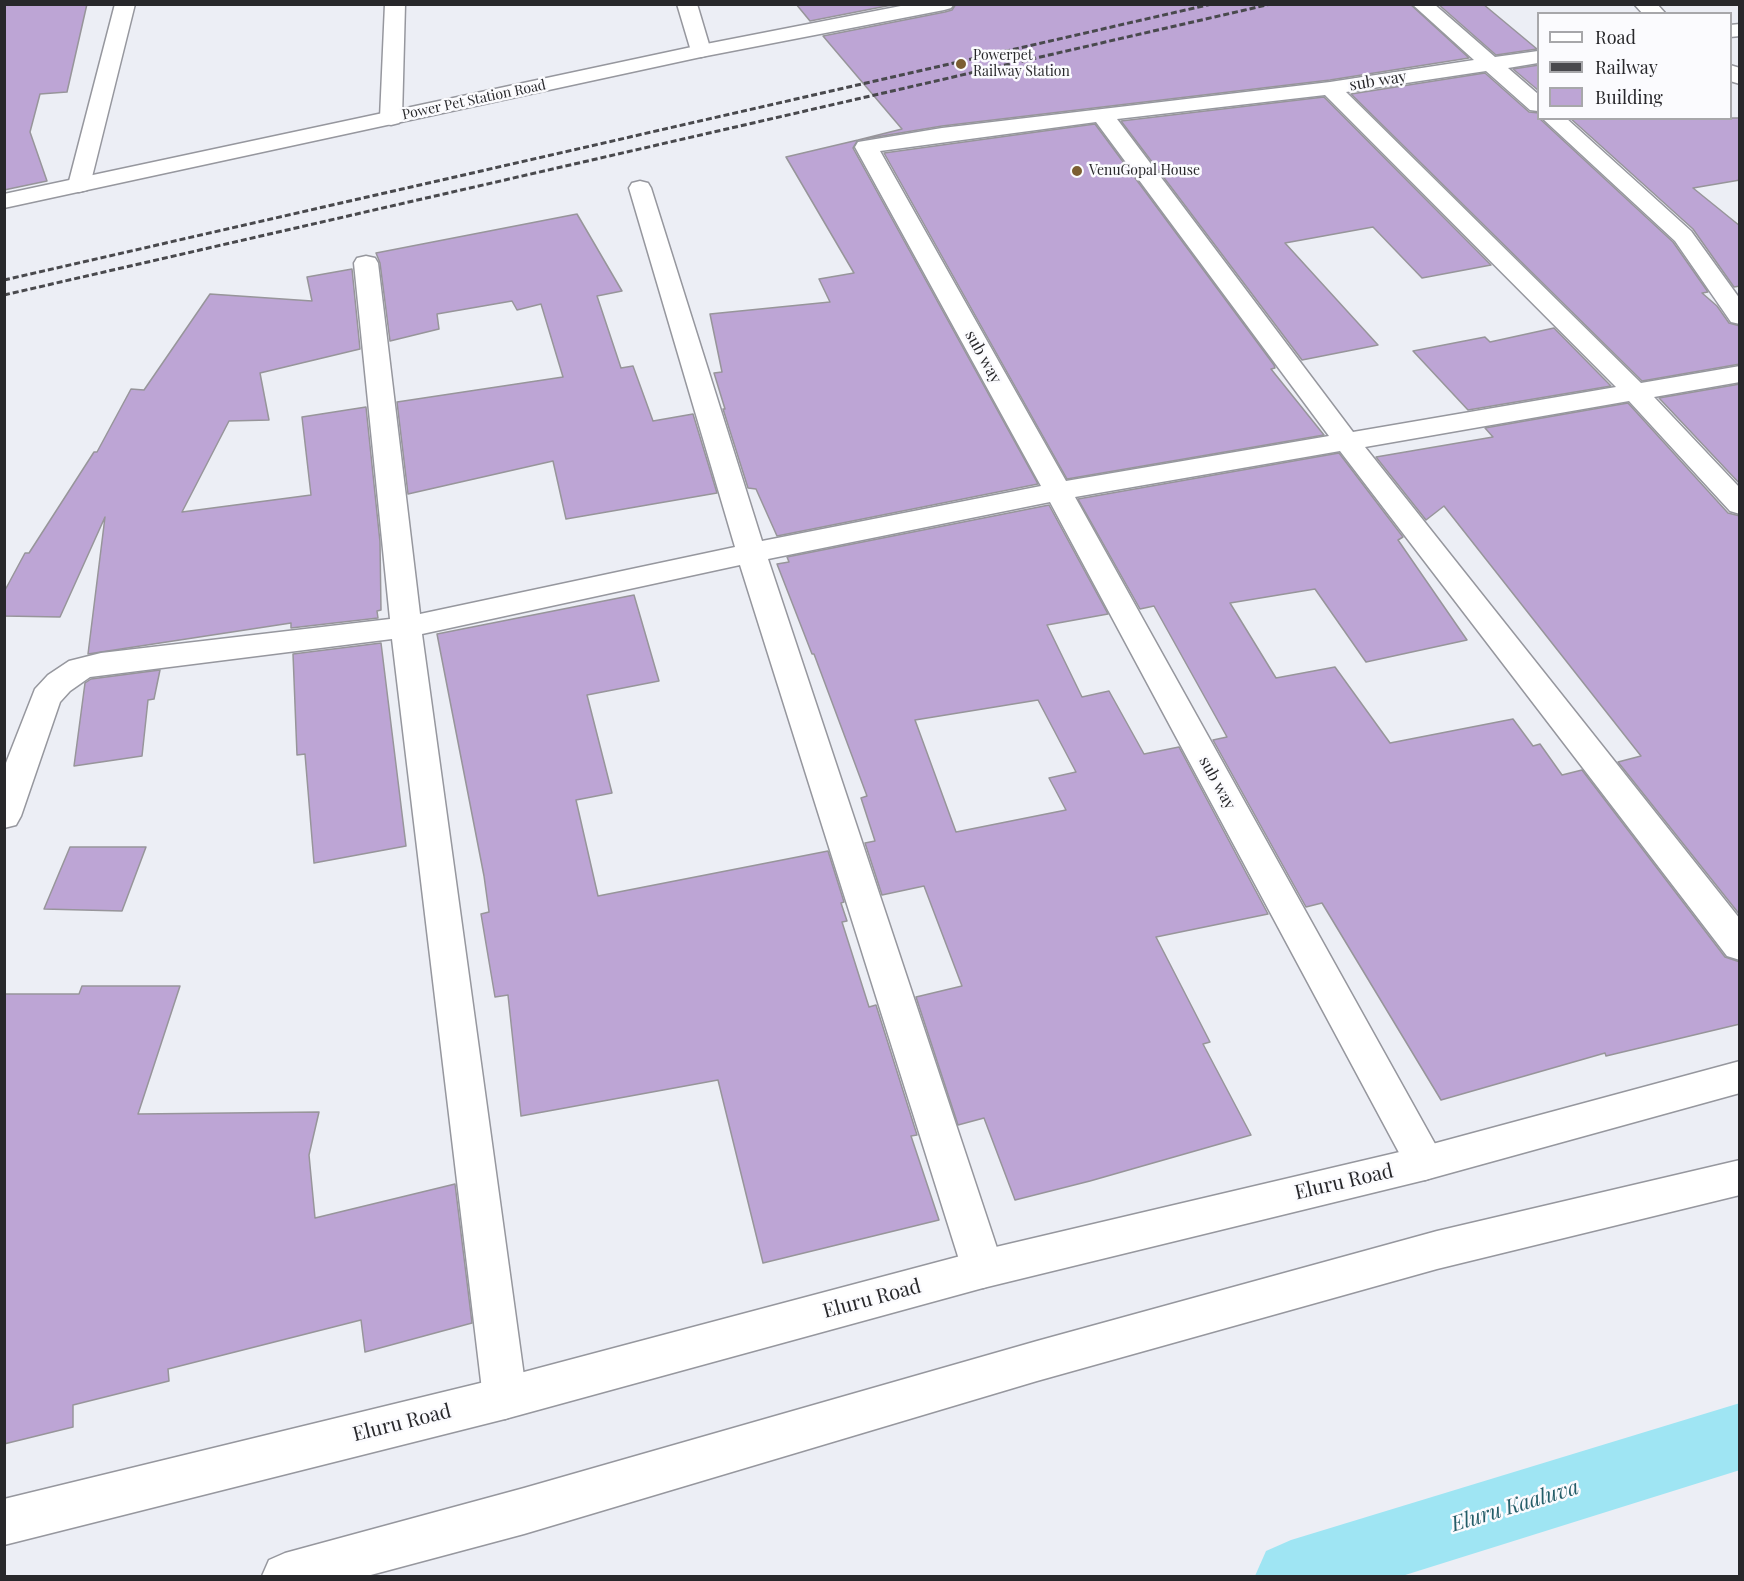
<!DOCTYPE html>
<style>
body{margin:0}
#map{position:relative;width:1744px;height:1581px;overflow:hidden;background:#eceef5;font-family:"Playfair Display",serif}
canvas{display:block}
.frame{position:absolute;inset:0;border:6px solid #28282b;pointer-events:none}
.legend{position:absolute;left:1537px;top:12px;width:195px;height:108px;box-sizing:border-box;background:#fbfbfe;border:2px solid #a7a7aa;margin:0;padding:8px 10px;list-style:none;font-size:18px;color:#28282b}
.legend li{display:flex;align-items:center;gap:12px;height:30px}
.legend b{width:30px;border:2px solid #a7a7aa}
</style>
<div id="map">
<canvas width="1744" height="1581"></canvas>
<div class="frame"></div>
<ul class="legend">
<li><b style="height:8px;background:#fff"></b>Road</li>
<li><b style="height:8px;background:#49494d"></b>Railway</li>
<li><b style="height:16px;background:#bda5d5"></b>Building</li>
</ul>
</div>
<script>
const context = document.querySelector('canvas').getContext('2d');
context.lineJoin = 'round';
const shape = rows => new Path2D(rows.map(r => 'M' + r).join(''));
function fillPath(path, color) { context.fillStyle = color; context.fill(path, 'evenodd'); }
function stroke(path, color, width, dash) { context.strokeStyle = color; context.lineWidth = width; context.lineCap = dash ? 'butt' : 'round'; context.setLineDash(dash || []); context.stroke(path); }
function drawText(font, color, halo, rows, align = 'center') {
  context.font = font + ' "Playfair Display",serif'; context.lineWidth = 5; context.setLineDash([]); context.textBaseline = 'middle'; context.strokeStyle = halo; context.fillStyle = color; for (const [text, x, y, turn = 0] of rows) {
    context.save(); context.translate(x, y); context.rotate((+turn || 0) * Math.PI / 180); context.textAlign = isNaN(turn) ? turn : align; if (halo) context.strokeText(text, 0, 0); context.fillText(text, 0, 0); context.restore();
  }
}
fillPath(shape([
 [1740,1403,1740,1470,1402,1576,1255,1576,1266,1551,1291,1540,1740,1403]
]), '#9fe5f3');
const building = shape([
 [4,4,87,4,67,92,40,94,30,132,47,181,4,190,4,4],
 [796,4,897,4,810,21,796,4],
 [956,4,1410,4,1469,58,1330,80,942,126,858,140,902,129,823,36,945,12,952,10,956,4],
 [1438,4,1483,4,1537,49,1496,55,1438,4],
 [1539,65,1539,91,1513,69,1539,65],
 [1485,73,1529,112,1539,113,1539,118,1673,242,1708,292,1702,293,1717,306,1729,323,1740,326,1740,364,1642,381,1351,94,1485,73],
 [1324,97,1491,265,1422,278,1373,227,1285,243,1378,345,1302,360,1121,121,1324,97],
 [1570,118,1740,118,1740,180,1693,188,1740,226,1740,286,1734,287,1693,229,1570,118],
 [1095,124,1274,365,1275,368,1271,369,1324,435,1067,479,884,153,1095,124],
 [858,140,853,148,1038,484,777,536,756,489,748,488,723,409,725,409,714,373,722,372,710,314,830,302,819,279,854,273,786,157,858,140],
 [577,214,622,291,597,296,621,368,633,366,653,421,693,414,717,493,566,519,553,461,408,494,397,402,563,377,541,304,517,310,512,301,437,314,439,329,390,341,380,263,376,253,577,214],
 [352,269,360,349,260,373,269,420,229,421,182,512,311,495,302,417,366,407,380,542,381,610,377,611,378,618,291,628,291,623,88,654,105,517,60,617,4,616,4,592,25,553,29,553,94,452,97,452,131,389,144,390,210,294,312,301,307,277,352,269],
 [1554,328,1611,386,1468,410,1413,351,1485,337,1490,342,1554,328],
 [1740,384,1740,484,1659,398,1740,384],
 [1628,403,1728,513,1740,516,1740,915,1618,762,1641,756,1444,506,1426,520,1376,457,1493,437,1485,428,1628,403],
 [1339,453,1403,537,1398,540,1467,640,1366,662,1315,589,1230,603,1276,678,1335,667,1390,743,1513,719,1533,746,1540,744,1562,775,1582,770,1725,957,1740,962,1740,1024,1606,1056,1605,1053,1441,1100,1322,903,1306,907,1213,740,1227,737,1154,606,1140,609,1078,499,1339,453],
 [1049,505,1108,614,1047,625,1082,697,1109,691,1144,754,1179,747,1268,914,1156,937,1210,1042,1203,1044,1251,1135,1090,1181,1015,1200,984,1118,958,1125,916,997,962,986,924,886,882,895,865,843,875,841,861,798,867,796,814,654,812,654,777,564,789,562,787,557,1049,505],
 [1038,700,1076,772,1049,778,1066,810,956,832,915,720,1038,700],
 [634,595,659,681,587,695,612,793,576,800,598,896,828,851,844,902,841,903,847,921,842,922,869,1007,876,1005,917,1135,911,1136,939,1220,763,1263,718,1080,521,1116,508,995,495,997,481,914,489,912,484,876,437,634,634,595],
 [381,643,406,846,314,863,305,754,297,755,293,654,381,643],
 [160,670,154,699,148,700,142,756,74,766,85,683,91,679,160,670],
 [70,847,146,847,122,911,44,909,70,847],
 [82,986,180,986,138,1114,319,1112,309,1155,315,1218,455,1184,472,1323,365,1352,361,1320,168,1369,169,1381,73,1405,73,1427,4,1444,4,994,79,994,82,986]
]);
fillPath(building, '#bda5d5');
stroke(building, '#97959a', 1.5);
const street = shape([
 [115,4,135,4,90,185,87,190,79,192,71,190,68,185,115,4],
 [385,4,405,4,402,118,399,123,391,125,383,123,380,118,385,4],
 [677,4,697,4,711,51,708,55,701,57,694,55,691,51,677,4],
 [1412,4,1434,4,1495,57,1538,51,1538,63,1508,68,1538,94,1538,111,1530,110,1486,71,1346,92,1641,383,1740,366,1740,382,1654,397,1740,488,1740,514,1730,511,1629,401,1365,447,1740,919,1740,960,1727,956,1340,451,1075,497,1439,1151,1445,1163,1439,1175,1425,1180,1411,1175,1050,502,768,559,1004,1269,998,1282,983,1288,968,1282,962,1269,740,565,422,634,527,1398,520,1413,505,1419,490,1413,483,1398,392,639,90,677,70,691,60,702,21,816,16,825,4,828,4,768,35,689,48,675,69,661,101,653,390,619,354,263,357,258,366,256,375,258,378,263,420,614,735,547,629,188,632,183,640,181,648,183,651,188,762,541,1041,486,855,147,858,142,942,128,1330,82,1474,60,1412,4],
 [1325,95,1616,387,1353,432,1117,119,1325,95],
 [1096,122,1329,436,1066,481,880,151,1096,122],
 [1634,4,1657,4,1666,14,1643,14,1634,4],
 [1740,24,1740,36,1730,37,1730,25,1740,24],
 [1730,65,1740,68,1740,84,1730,81,1730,65],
 [1542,118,1566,118,1691,231,1740,299,1740,324,1731,322,1675,241,1542,118]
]);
const secondary = shape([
 [911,4,954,4,951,8,944,10,701,57,4,208,4,194,701,45,911,4],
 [1740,1061,1740,1093,1425,1180,983,1288,505,1419,4,1545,4,1499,505,1377,983,1250,1425,1146,1740,1061],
 [1740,1160,1740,1195,1437,1269,1037,1381,524,1534,367,1576,262,1576,269,1560,285,1553,524,1488,1037,1341,1437,1231,1740,1160]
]);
stroke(street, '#96979e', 3);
stroke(secondary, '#96979e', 3);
fillPath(street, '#fff');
fillPath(secondary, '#fff');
stroke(shape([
 [4,280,1212,4],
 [4,295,1271,4]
]), '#49494d', 3, [6, 3]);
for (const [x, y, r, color] of [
 [961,64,6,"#7c5e32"],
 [1077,171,6,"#7c5e32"]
]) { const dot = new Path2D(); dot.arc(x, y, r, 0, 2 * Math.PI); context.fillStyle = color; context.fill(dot); stroke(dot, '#fbfbfe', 2); }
drawText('14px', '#28282b', '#fbfbfe', [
 ["Powerpet",973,56],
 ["Railway Station",973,72],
 ["VenuGopal House",1089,171]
], 'left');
drawText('14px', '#28282b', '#fbfbfe', [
 ["Power Pet Station Road",474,100,-12]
]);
drawText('16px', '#28282b', '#fbfbfe', [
 ["sub way",1378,81,-9],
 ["sub way",983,357,61],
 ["sub way",1217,783,61]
]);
drawText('20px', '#28282b', '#fbfbfe', [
 ["Eluru Road",1344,1182,-13],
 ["Eluru Road",872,1299,-15],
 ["Eluru Road",402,1423,-14]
]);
drawText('italic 21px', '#245d68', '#fbfbfe', [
 ["Eluru Kaaluva",1515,1506,-17]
]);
</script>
